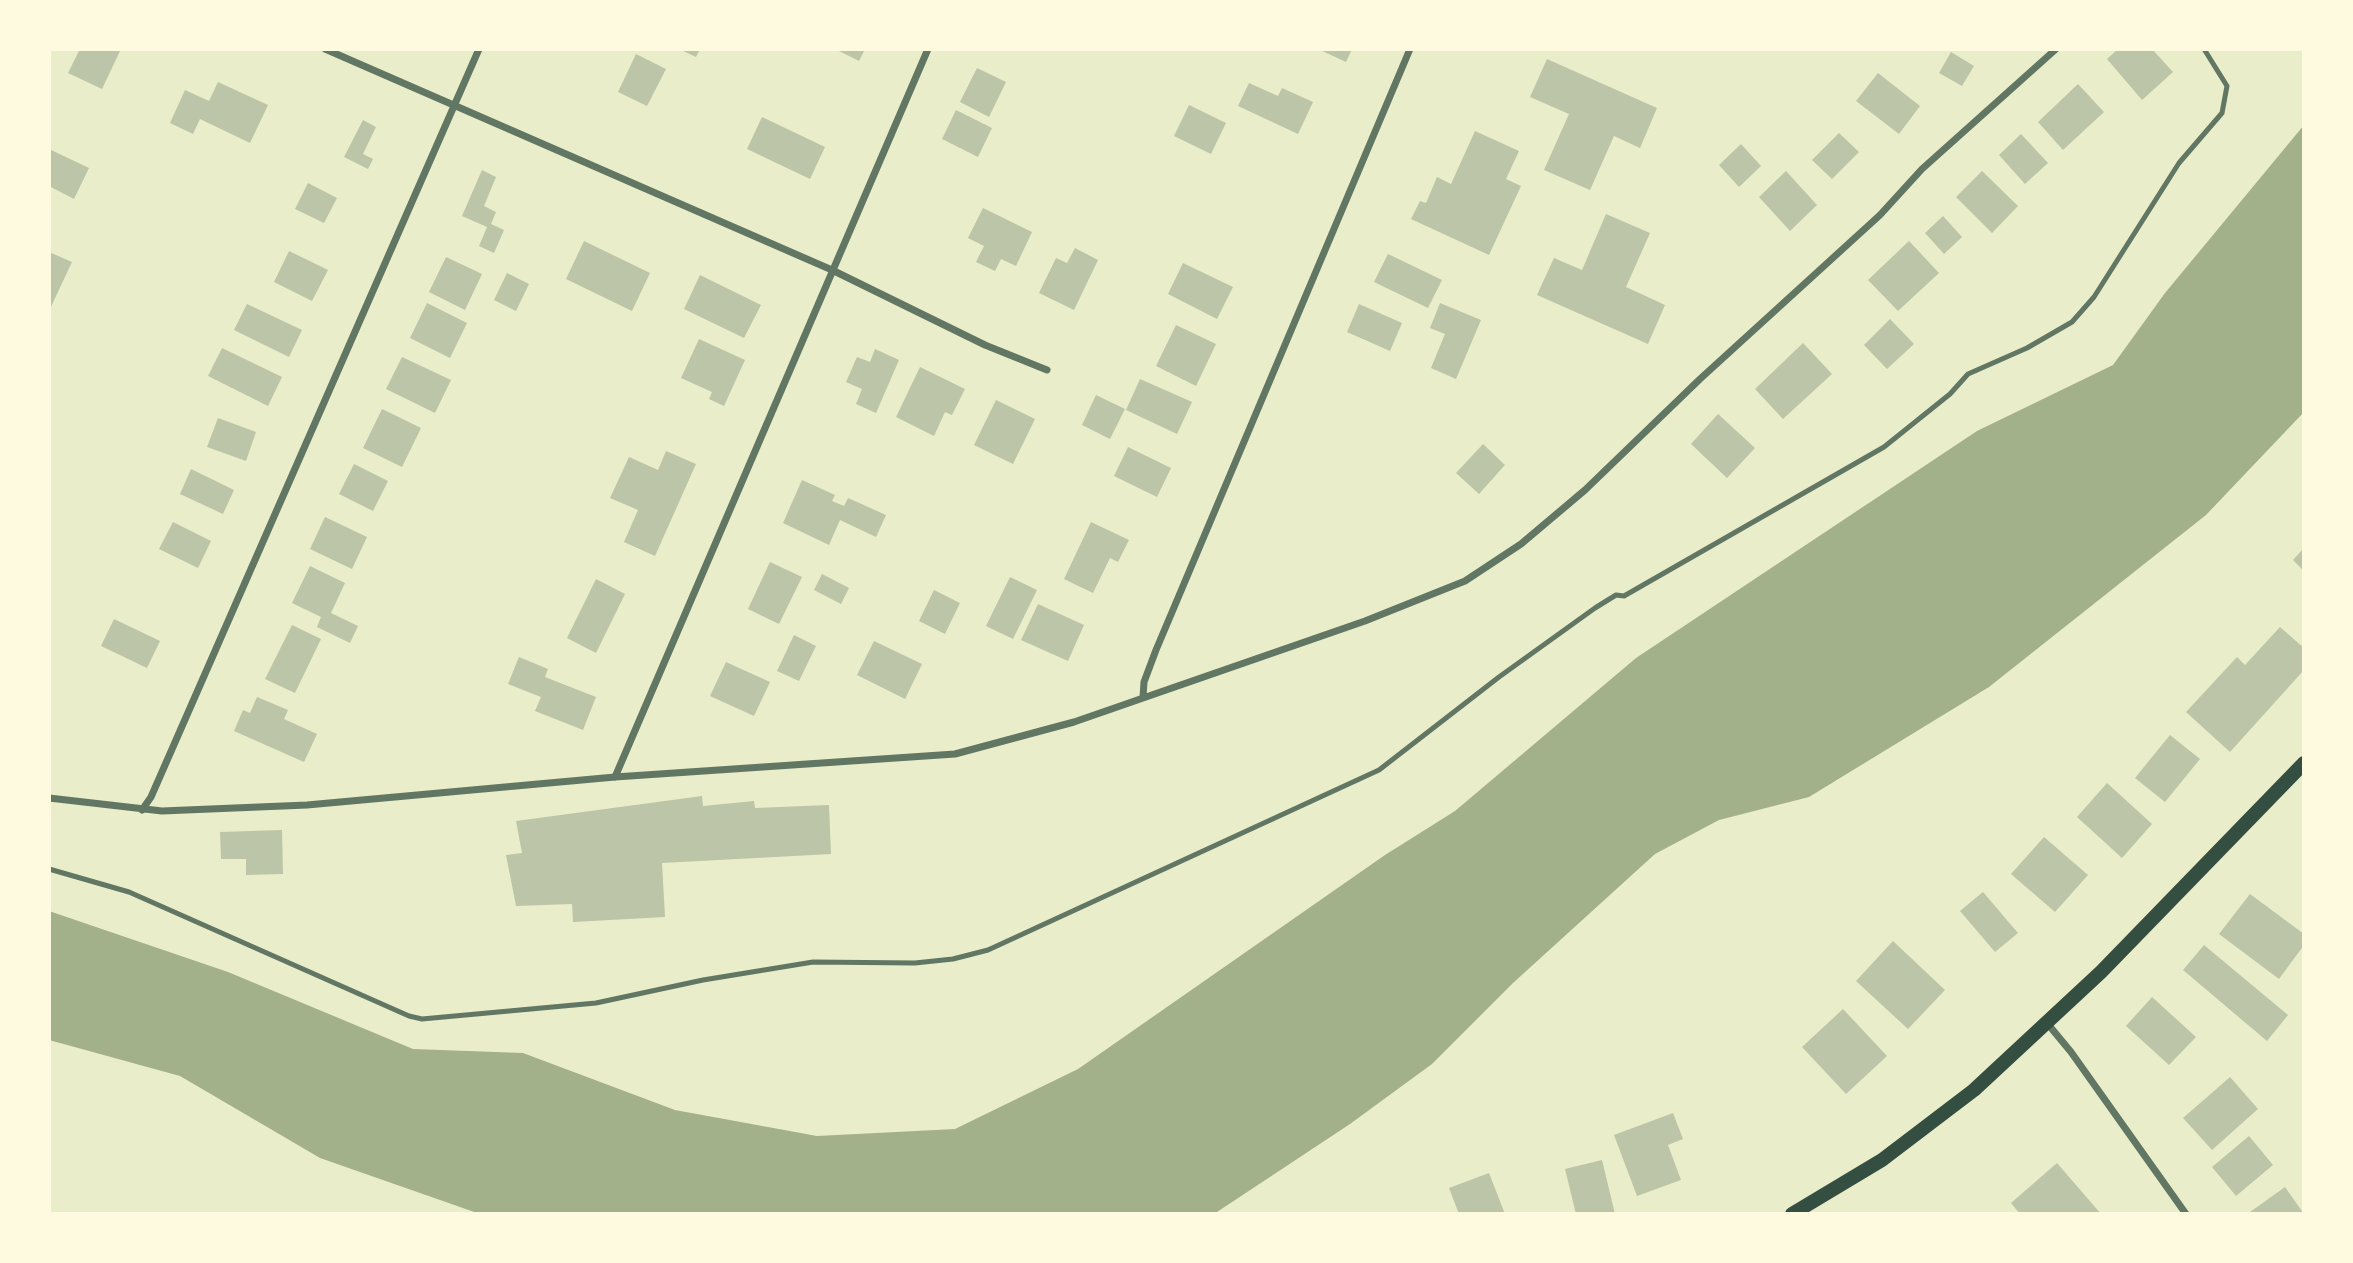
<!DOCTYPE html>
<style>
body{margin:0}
#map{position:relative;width:2353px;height:1263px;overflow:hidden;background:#e9edc9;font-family:"IBM Plex Sans",sans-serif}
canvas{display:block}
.frame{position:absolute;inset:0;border:51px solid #fefae0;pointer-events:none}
</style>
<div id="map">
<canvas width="2353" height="1263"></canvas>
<div class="frame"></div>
</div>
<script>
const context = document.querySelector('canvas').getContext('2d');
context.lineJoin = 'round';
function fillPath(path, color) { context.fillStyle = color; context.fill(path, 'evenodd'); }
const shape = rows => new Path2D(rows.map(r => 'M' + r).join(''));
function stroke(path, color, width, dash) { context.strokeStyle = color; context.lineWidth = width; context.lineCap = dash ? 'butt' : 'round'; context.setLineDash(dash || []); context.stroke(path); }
fillPath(shape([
 [2304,125,2304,412,2206,515,1989,687,1809,797,1719,820,1655,854,1513,983,1432,1064,1350,1124,1217,1212,480,1214,320,1158,180,1076,49,1040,49,911,228,972,413,1049,523,1053,675,1110,817,1136,955,1129,1078,1069,1385,855,1455,811,1636,658,1977,431,2113,365,2165,293]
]), '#a3b18a');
fillPath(shape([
 [80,49,121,49,102,89,68,73],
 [679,49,700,49,696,57],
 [835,49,865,49,859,61],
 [1318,49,1352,49,1346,62],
 [2118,49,2152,49,2173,72,2142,100,2107,59],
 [1951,52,1974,66,1962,86,1939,73],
 [636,54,666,69,647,106,618,92],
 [1547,59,1657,108,1640,148,1614,136,1590,190,1544,170,1569,114,1530,97],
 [977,68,1006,82,989,117,960,102],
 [1878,73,1920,106,1899,134,1856,101],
 [218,82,268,105,250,143,200,119,193,134,170,123,185,90,209,101],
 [1249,83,1278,96,1282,88,1313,102,1298,134,1238,106],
 [2078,84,2104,112,2063,150,2038,122],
 [1189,105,1226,123,1211,154,1174,136],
 [956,110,992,128,978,157,942,139],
 [762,117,825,147,810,179,747,149],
 [363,120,376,127,363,154,373,159,368,169,344,157],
 [1475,131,1519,151,1506,179,1521,186,1489,255,1411,219,1420,201,1426,203,1437,177,1451,184],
 [1839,133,1859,152,1832,179,1812,160],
 [2021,134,2048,163,2025,184,1999,155],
 [1741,144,1761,166,1739,187,1719,165],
 [49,149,89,168,74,199,49,186],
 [482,170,496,177,484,206,496,212,491,224,504,230,494,253,479,246,487,227,462,216],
 [1786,171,1817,205,1790,231,1759,197],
 [1982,171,2018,206,1992,233,1956,197],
 [308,183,337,198,324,223,295,209],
 [983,208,1032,232,1016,266,1001,259,995,271,976,262,984,246,968,238],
 [1606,214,1650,233,1626,287,1665,305,1648,344,1537,295,1554,258,1582,270],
 [1943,216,1962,237,1944,254,1925,233],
 [584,241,650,273,632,311,566,279],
 [1909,241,1939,273,1898,311,1868,280],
 [1075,248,1098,260,1074,310,1039,293,1056,258,1067,263],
 [289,251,328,270,312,301,274,282],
 [49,252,72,262,49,311],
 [1388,254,1442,280,1428,308,1374,282],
 [446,257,482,274,465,310,429,292],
 [1183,263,1233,287,1217,319,1168,294],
 [507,273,529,284,516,311,494,300],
 [700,275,761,305,744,338,684,309],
 [427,303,467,323,450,358,410,338],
 [1440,303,1481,320,1456,379,1431,368,1445,334,1430,328],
 [247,304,302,330,289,357,234,330],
 [1359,304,1402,323,1390,351,1347,332],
 [1890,319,1914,344,1887,369,1864,345],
 [1176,325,1216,344,1196,386,1156,366],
 [699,339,745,360,724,406,709,399,712,392,681,378],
 [1803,343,1832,374,1783,419,1755,389],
 [222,348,282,377,268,406,208,376],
 [875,349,899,360,876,413,856,404,862,389,846,382,857,357,870,362],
 [402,357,451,380,435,413,386,389],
 [920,367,965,389,952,415,945,412,934,436,896,417],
 [1140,379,1192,402,1177,434,1126,410],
 [1096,395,1125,409,1110,439,1082,425],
 [996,400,1035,419,1013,464,974,445],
 [382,409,421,428,402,467,363,448],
 [1718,414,1755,448,1727,478,1691,444],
 [218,418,256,432,246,461,207,447],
 [1483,444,1505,465,1479,494,1456,473],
 [1128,447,1171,468,1157,497,1114,476],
 [666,451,696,464,655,556,624,542,638,510,610,498,629,457,658,470],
 [354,464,388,481,373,511,339,494],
 [191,469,234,490,223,514,180,494],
 [802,480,835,495,832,501,844,506,848,498,886,515,876,537,840,520,829,545,783,523],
 [325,517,367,537,352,569,310,549],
 [173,522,211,541,198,568,159,549],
 [1091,522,1129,540,1118,562,1110,558,1093,593,1064,579],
 [2304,548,2304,571,2293,560],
 [770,562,802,577,779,624,748,609],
 [310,566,345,583,331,613,358,626,350,643,317,627,321,617,292,603],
 [822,574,849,588,841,604,814,590],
 [1010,577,1037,590,1013,639,986,626],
 [596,579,625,594,596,653,567,638],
 [934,590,960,603,945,634,919,621],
 [1038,604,1084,625,1068,661,1021,640],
 [114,619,160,641,147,668,101,646],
 [292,625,321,639,295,693,265,679],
 [2280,627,2304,648,2304,670,2230,752,2186,712,2237,657,2245,665],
 [794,635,816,646,799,681,777,671],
 [874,641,922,664,905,699,857,675],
 [519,657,548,669,545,677,596,697,583,730,535,711,541,697,508,684],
 [726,662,770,682,754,716,710,696],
 [257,697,288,710,284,719,317,734,304,762,234,731,243,710,250,713],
 [2170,735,2200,759,2165,802,2135,778],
 [2107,783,2152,824,2122,858,2077,817],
 [702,796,703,806,754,801,755,808,829,805,831,854,662,863,665,917,573,922,572,904,516,906,506,855,522,853,516,821],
 [282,830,283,874,246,875,246,859,221,859,220,832],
 [2044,837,2088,875,2055,912,2011,874],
 [1983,892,2018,933,1995,952,1960,911],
 [2250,894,2304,934,2304,945,2279,979,2219,934],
 [1893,941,1945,990,1908,1029,1856,981],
 [2204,945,2288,1015,2267,1041,2183,970],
 [2152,997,2196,1037,2169,1065,2126,1026],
 [1843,1009,1887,1056,1846,1094,1802,1047],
 [2230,1077,2258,1109,2212,1150,2183,1118],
 [1673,1113,1683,1139,1668,1145,1681,1180,1637,1196,1614,1135],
 [2249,1136,2273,1165,2236,1196,2212,1167],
 [1602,1160,1615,1214,1576,1214,1565,1169],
 [2057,1163,2101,1214,2020,1214,2011,1203],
 [1489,1173,1505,1214,1459,1214,1449,1188],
 [2285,1187,2304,1214,2251,1214,2250,1212]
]), '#bcc5a7');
stroke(shape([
 [49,869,129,892,409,1016,422,1019,596,1003,703,980,813,962,915,963,953,959,988,950,1379,770,1499,677,1595,608,1616,595,1624,596,1884,447,1950,394,1968,374,2027,348,2072,322,2094,297,2179,163,2222,113,2227,86,2204,49]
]), '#617663', 5);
stroke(shape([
 [325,49,832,270,985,345,1047,370],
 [1143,697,1144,682,1156,650,1410,49],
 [615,777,928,49],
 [49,798,162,811,307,805,615,777,955,754,1074,722,1365,621,1465,581,1521,544,1585,490,1700,379,1880,215,1922,169,2056,49],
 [142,810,151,797,479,49],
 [2047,1023,2071,1052,2186,1214]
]), '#617663', 7);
stroke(shape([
 [1792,1214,1882,1160,1974,1090,2101,972,2304,763]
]), '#344e41', 14);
</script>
